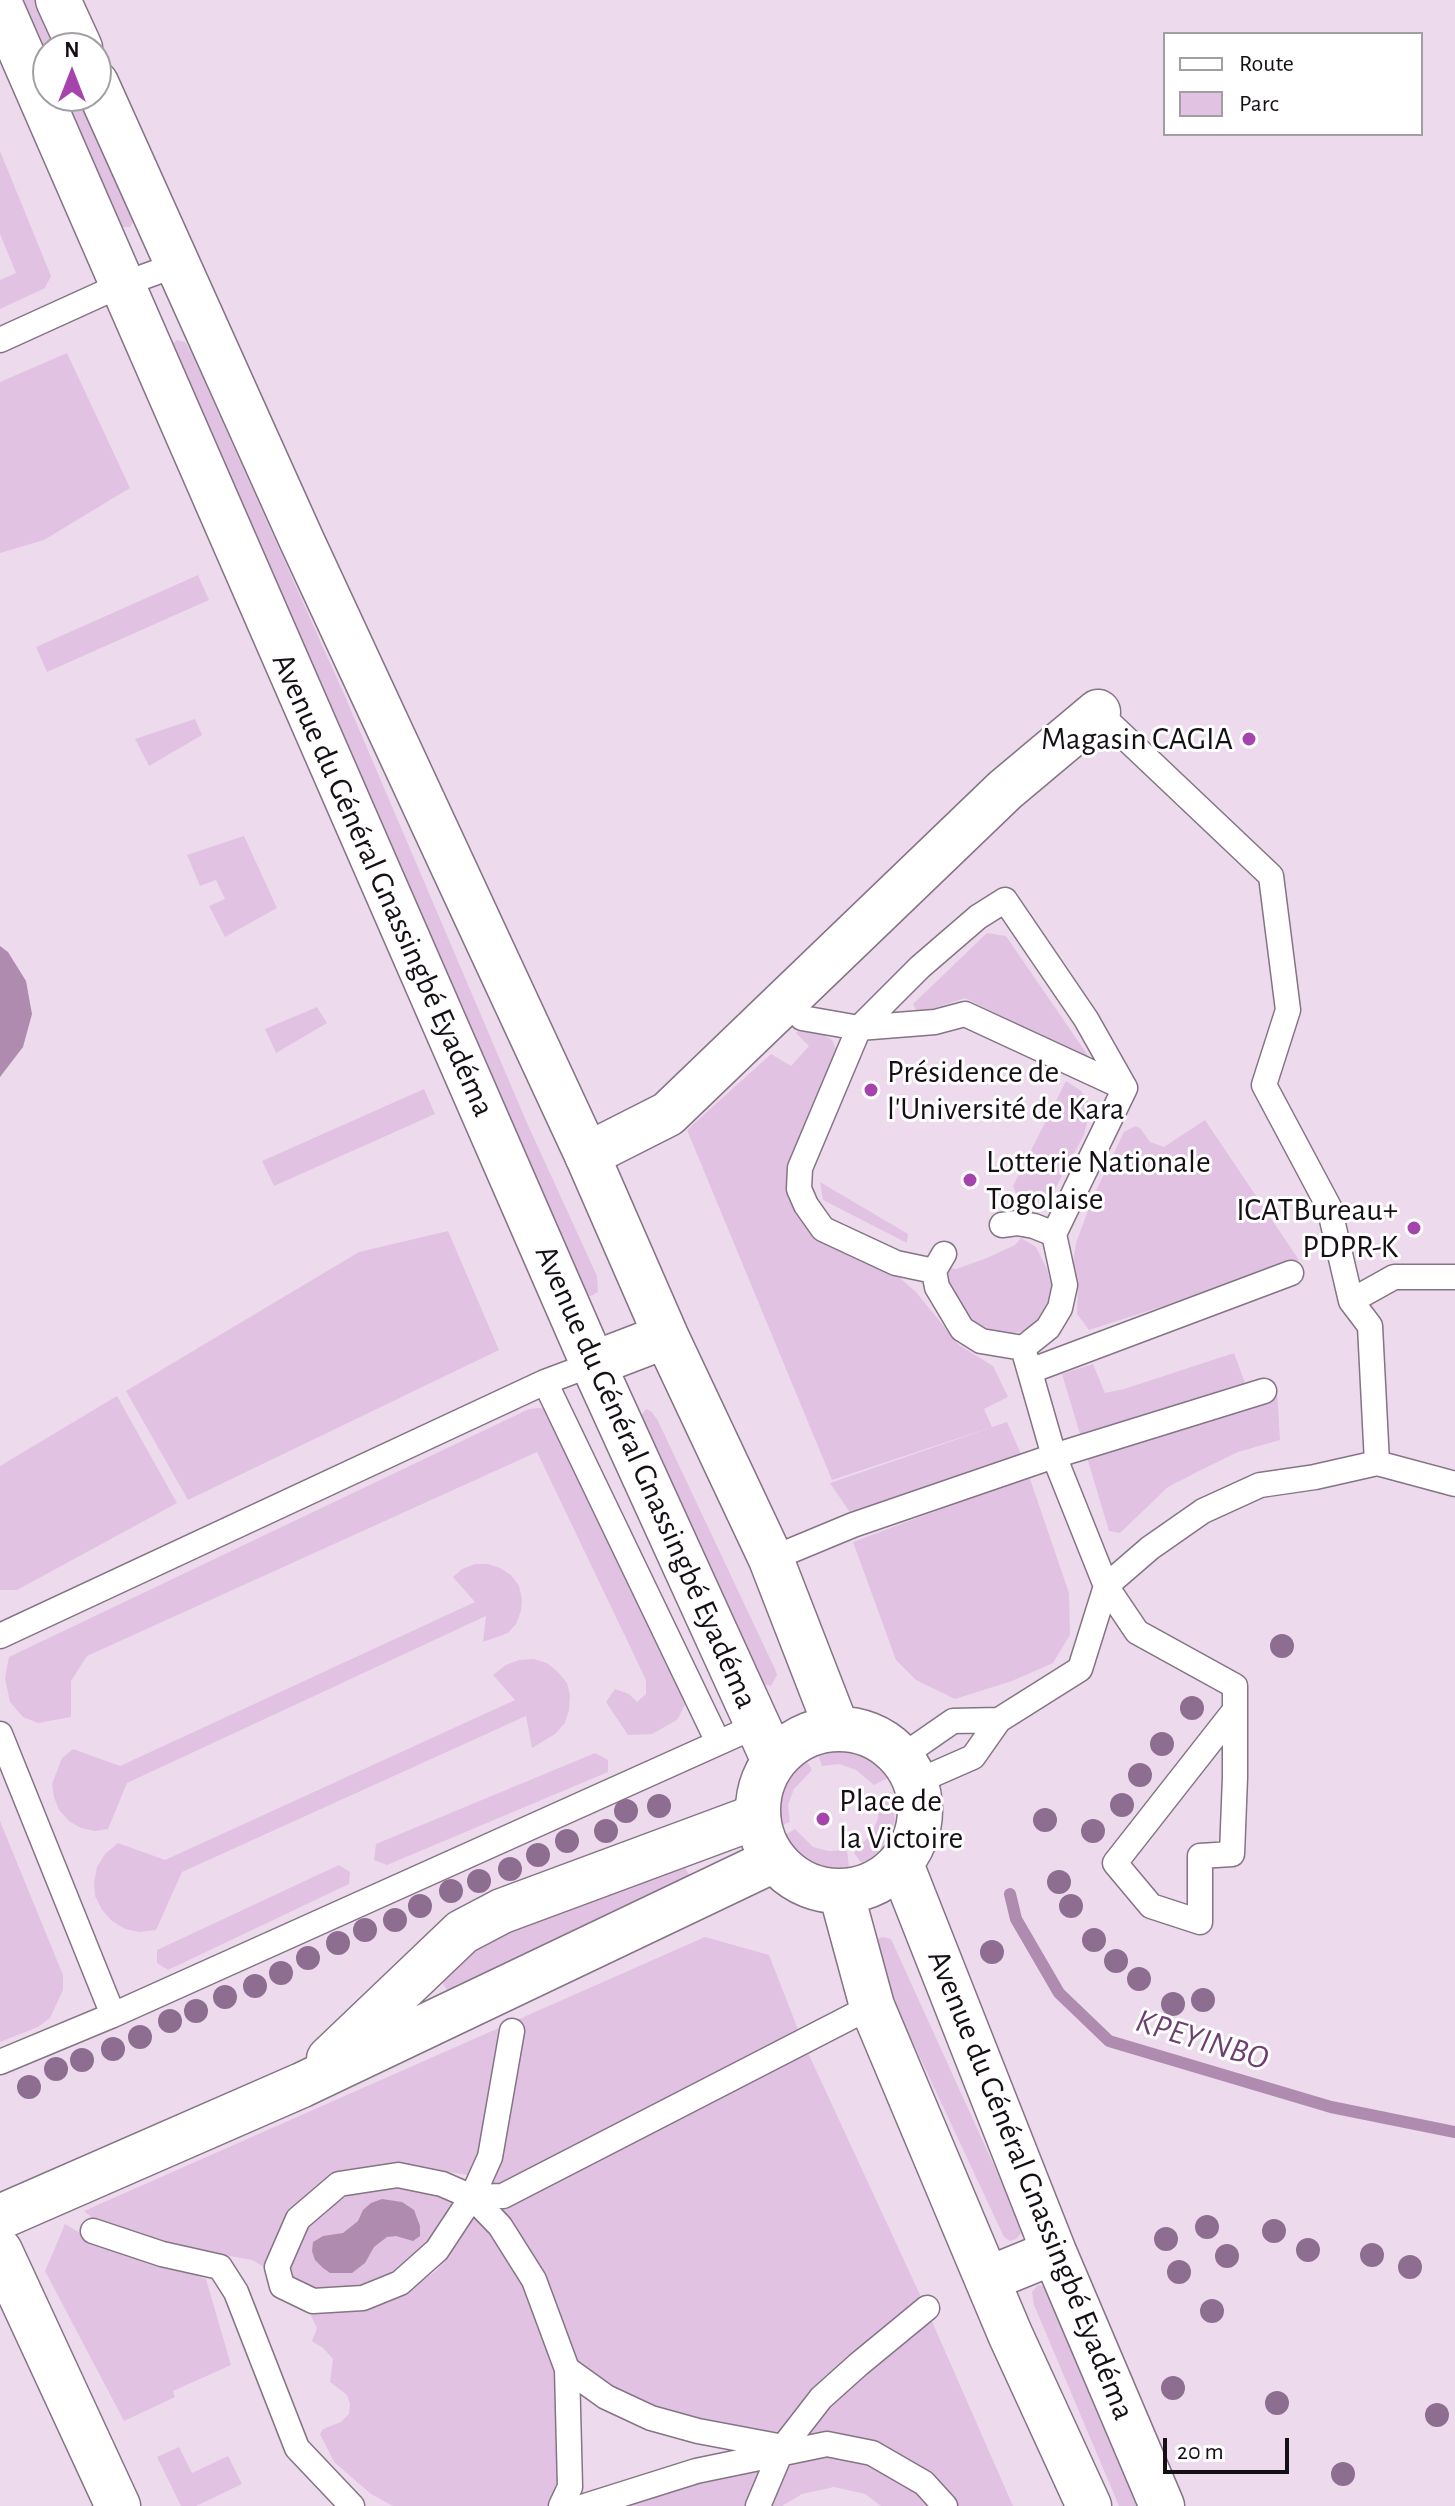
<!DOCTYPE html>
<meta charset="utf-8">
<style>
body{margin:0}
#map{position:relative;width:1455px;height:2506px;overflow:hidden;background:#eddbed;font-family:"Alegreya Sans",sans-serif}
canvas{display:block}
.legend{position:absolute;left:1163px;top:32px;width:260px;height:104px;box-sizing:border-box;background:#fff;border:2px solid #a29fa2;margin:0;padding:10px 14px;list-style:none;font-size:24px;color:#161016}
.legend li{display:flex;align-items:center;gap:16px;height:40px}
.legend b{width:40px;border:2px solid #a29fa2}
.north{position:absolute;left:32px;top:32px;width:80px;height:80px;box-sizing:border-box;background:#fff;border:2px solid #a29fa2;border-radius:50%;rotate:0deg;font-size:22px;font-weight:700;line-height:32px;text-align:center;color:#161016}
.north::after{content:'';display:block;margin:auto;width:28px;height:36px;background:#a544ac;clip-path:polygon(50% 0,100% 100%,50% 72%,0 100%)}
.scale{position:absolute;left:1163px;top:2438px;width:126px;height:36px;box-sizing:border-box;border:4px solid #161016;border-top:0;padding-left:10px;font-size:24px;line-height:28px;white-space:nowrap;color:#161016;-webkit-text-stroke:6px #fff;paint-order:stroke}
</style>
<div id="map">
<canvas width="1455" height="2506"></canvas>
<ul class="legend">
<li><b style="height:10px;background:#fff"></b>Route</li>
<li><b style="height:22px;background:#e2c2e3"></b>Parc</li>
</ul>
<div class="north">N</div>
<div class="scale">20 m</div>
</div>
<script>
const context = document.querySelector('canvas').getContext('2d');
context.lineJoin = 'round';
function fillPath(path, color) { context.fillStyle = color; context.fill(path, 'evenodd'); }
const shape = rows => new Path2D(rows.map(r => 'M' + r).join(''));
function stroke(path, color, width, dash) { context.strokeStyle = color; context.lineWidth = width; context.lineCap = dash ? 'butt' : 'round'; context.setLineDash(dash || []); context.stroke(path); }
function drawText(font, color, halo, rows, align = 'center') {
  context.font = font + ' "Alegreya Sans",sans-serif'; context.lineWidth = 6; context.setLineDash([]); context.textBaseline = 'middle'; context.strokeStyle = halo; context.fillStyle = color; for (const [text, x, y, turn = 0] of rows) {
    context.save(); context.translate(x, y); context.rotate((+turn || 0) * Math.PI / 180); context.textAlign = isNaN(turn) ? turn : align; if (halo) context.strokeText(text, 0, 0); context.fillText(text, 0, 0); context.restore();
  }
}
fillPath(shape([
 [12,0,38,0,59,48,48,48,48,81],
 [55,96,80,96,134,220,130,227,116,227],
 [0,151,51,276,45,288,0,309,0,280,16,273,0,234],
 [177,340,185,342,192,354,344,694,527,1123,597,1276,598,1292,591,1296,584,1296,172,344],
 [67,353,130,488,44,540,0,553,0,382],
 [198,575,209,600,47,672,36,647],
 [195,719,202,735,149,766,135,739],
 [244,836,277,908,225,937,209,906,225,899,216,880,200,886,187,855],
 [987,933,1006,936,1091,1060,965,998,923,1012,916,1010,913,1004],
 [317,1007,327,1023,276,1053,265,1029],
 [807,1024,832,1040,839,1057,811,1123,788,1168,788,1187,878,1265,900,1278,916,1292,959,1345,993,1366,1008,1397,984,1409,992,1427,832,1480,687,1130,771,1054,791,1066,809,1046,796,1033],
 [1066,1081,1080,1090,1091,1105,1084,1135,1054,1191,1046,1199,1034,1202,1019,1200,1013,1186],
 [424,1089,435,1114,274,1186,262,1161],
 [1205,1120,1299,1260,1282,1268,1089,1330,1077,1314,1078,1281,1073,1262,1076,1243,1093,1197,1124,1132,1135,1126,1140,1128,1150,1142,1164,1147],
 [820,1182,908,1234,907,1243,823,1200],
 [448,1231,499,1350,188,1500,126,1391,359,1252],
 [1021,1238,1036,1247,1047,1269,1052,1287,1048,1305,1038,1321,1023,1331,1005,1335,987,1332,971,1322,946,1287,946,1267,956,1269,987,1258,1015,1245],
 [1234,1353,1245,1383,1264,1377,1269,1390,1277,1389,1280,1440,1238,1452,1203,1469,1168,1487,1120,1533,1109,1531,1062,1374,1093,1364,1105,1393,1124,1389],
 [117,1396,177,1503,17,1590,0,1590,0,1466],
 [538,1408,549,1409,689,1697,677,1720,652,1734,628,1735,606,1702,615,1689,629,1694,637,1702,646,1694,646,1680,537,1452,87,1656,71,1681,71,1717,38,1723,23,1717,10,1702,5,1678,9,1657,529,1409],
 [646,1409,652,1412,658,1421,775,1669,777,1675,771,1686,760,1683,639,1418],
 [1007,1422,1021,1454,851,1514,830,1483],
 [1029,1476,1069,1593,1070,1635,1053,1663,1012,1681,955,1699,916,1680,896,1660,853,1542],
 [475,1564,488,1564,500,1568,511,1575,519,1586,522,1599,521,1611,516,1624,508,1633,483,1642,486,1616,127,1783,108,1829,95,1831,81,1828,69,1821,59,1810,54,1797,52,1784,62,1758,73,1749,120,1766,475,1602,453,1577,462,1569],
 [534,1659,547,1663,558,1672,567,1683,570,1696,569,1710,565,1723,555,1734,532,1748,526,1716,182,1872,156,1930,139,1932,125,1929,112,1921,102,1910,95,1896,94,1882,97,1867,105,1854,118,1843,165,1860,515,1700,493,1675,506,1665,519,1660],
 [843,1746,867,1755,890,1777,874,1785,856,1770,839,1764,822,1766,817,1751],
 [595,1753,608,1760,608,1772,387,1865,374,1860,376,1844],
 [804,1756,812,1770,794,1789,788,1805,790,1822,773,1829,771,1800,780,1777,796,1759],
 [891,1792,895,1820,887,1843,870,1861,862,1864,854,1853,872,1833,878,1818,878,1798],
 [0,1821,63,1975,63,1990,50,2018,38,2027,0,2042],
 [795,1829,813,1847,829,1851,847,1850,849,1867,825,1868,802,1860,780,1838],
 [339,1865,350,1872,349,1884,168,1970,157,1963,157,1950],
 [683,1865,690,1876,448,1991,444,1986,442,1980,446,1964,532,1918],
 [705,1937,769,1955,803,2042,927,2310,1013,2506,881,2506,865,2494,834,2487,802,2494,782,2506,393,2506,371,2494,334,2462,320,2434,323,2429,341,2422,349,2414,350,2404,347,2395,330,2382,333,2359,323,2348,312,2341,317,2328,309,2312,341,2312,374,2307,391,2301,436,2271,460,2240,481,2206,474,2182,467,2175,404,2165,363,2168,275,2251,264,2267,252,2260,174,2246,99,2224,84,2211],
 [583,2395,731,2449,735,2451,581,2497,579,2396],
 [883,1937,891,1939,1021,2225,1023,2231,1016,2239,1010,2241,1004,2237,873,1957,872,1941],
 [402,2186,461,2202,433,2238,396,2272,371,2285,325,2291,305,2285,290,2275,288,2269,299,2238,312,2218,352,2193],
 [65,2224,87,2237,206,2279,231,2365,173,2391,175,2397,124,2421,45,2271],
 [1038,2285,1045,2286,1141,2506,1119,2506,1034,2305,1032,2292],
 [179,2447,192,2473,228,2456,242,2484,196,2506,181,2506,157,2457]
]), '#e2c2e3');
fillPath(shape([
 [0,946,8,952,26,981,32,1014,23,1047,0,1077],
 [382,2199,402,2202,414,2210,420,2226,420,2236,413,2241,396,2236,387,2237,374,2247,365,2263,352,2273,330,2273,323,2268,315,2260,312,2251,313,2242,323,2236,343,2233,358,2221,363,2210,371,2203]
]), '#af8bb0');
stroke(shape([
 [1010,1894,1016,1919,1059,1993,1109,2041,1331,2107,1455,2132]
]), '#af8bb0', 12);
const service = shape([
 [0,340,121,285,179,264],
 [1098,712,1271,876,1288,1010,1264,1085,1329,1207,1351,1301,1370,1326,1377,1463],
 [788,999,802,1018,859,1028,935,1022,965,1014,1125,1088],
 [944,1254,934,1271,937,1287,962,1329,981,1341,1023,1348,1048,1328,1060,1308,1065,1285,1054,1234,1034,1226,1017,1223,1002,1225],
 [934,1271,896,1263,823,1229,806,1205,799,1189,800,1168,859,1028,920,967,978,917,1005,900,1086,1019,1125,1088,1054,1234],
 [1351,1301,1394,1277,1455,1277],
 [1023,1348,1054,1456,1106,1586,1137,1632,1235,1686,1235,1777,1232,1854,1200,1856,1200,1922,1151,1906,1115,1863,1235,1710],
 [1030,1371,1291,1273],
 [545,1382,593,1364],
 [771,1559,853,1525,1054,1456,1264,1391],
 [0,1636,545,1382,718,1742],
 [0,1734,113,2015],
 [901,1757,953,1721,999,1720],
 [916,1782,973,1757,999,1720,1080,1669,1106,1586,1150,1548,1203,1511,1260,1485,1315,1477,1377,1463,1455,1484],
 [512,2031,490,2157,472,2197,437,2250,400,2283,363,2298,313,2301,282,2286,277,2267,298,2219,339,2184,398,2175,442,2184,472,2197,500,2226,534,2280,567,2369,570,2487,561,2506],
 [0,2062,113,2015,758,1725],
 [472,2197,503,2196,872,2006],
 [93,2231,162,2254,220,2267,236,2292,297,2448,352,2506],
 [567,2369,606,2397,651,2418,698,2431,783,2447],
 [585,2506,696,2471,827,2444,872,2453,924,2483,945,2506],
 [758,2506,783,2447,821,2398,859,2364,927,2308]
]);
const minor = shape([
 [587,1155,668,1114,1005,790,1098,712],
 [329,2059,462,1932,502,1911,758,1816],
 [0,2217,302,2085,774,1860],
 [0,2251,118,2506]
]);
const secondary = shape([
 [58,0,80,48],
 [0,4,593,1364,774,1761],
 [96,83,302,541,587,1155,666,1336,771,1559,837,1729],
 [593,1364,666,1336],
 '758 1810a81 81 0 1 1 162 0a81 81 0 1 1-162 0Z',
 [901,1864,1054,2252,1162,2506],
 [841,1892,872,2006,1010,2334,1089,2506],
 [988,2279,1054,2252]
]);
stroke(service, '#847484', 27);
stroke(minor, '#847484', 47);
stroke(secondary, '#847484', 47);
stroke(service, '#fff', 24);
stroke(minor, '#fff', 44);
stroke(secondary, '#fff', 44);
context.fillStyle = '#8e6e90';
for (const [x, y] of [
 [1282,1646],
 [1192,1708],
 [1162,1744],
 [1140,1775],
 [1122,1805],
 [659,1806],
 [626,1811],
 [1045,1820],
 [606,1831],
 [1093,1831],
 [567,1841],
 [538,1855],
 [510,1869],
 [479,1881],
 [1059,1882],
 [451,1891],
 [420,1906],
 [1071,1906],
 [395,1920],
 [365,1930],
 [1094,1940],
 [338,1943],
 [992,1952],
 [308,1958],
 [1116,1961],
 [281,1973],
 [1139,1979],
 [255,1986],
 [225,1997],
 [1203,2000],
 [1173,2004],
 [196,2011],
 [170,2021],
 [140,2037],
 [113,2049],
 [82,2060],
 [56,2069],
 [29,2087],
 [1207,2227],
 [1274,2231],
 [1166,2239],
 [1308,2250],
 [1372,2255],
 [1227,2256],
 [1410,2267],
 [1179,2272],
 [1212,2311],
 [1173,2388],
 [1277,2403],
 [1437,2415],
 [1343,2474]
]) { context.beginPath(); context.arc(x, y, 12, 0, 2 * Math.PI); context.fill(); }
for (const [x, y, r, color] of [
 [1249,739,8,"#a544ac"],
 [871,1090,8,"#a544ac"],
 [970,1180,8,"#a544ac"],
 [1414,1228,8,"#a544ac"],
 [823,1819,8,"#a544ac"]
]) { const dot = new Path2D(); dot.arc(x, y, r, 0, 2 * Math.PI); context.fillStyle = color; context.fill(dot); stroke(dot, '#fff', 3); }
drawText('32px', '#161016', '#fff', [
 ["Magasin CAGIA",1233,739,"right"],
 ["Présidence de",887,1072],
 ["l'Université de Kara",887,1109],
 ["Lotterie Nationale",986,1162],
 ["Togolaise",986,1199],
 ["ICATBureau+",1398,1210,"right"],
 ["PDPR-K",1398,1247,"right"],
 ["Place de",839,1801],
 ["la Victoire",839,1838]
], 'left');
drawText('32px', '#161016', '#fff', [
 ["Avenue du Général Gnassingbé Eyadéma",383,885,66],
 ["Avenue du Général Gnassingbé Eyadéma",646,1477,66],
 ["Avenue du Général Gnassingbé Eyadéma",1031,2185,68]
]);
drawText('italic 34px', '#6e3e71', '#fff', [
 ["KPEYINBO",1202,2040,17]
]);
</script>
